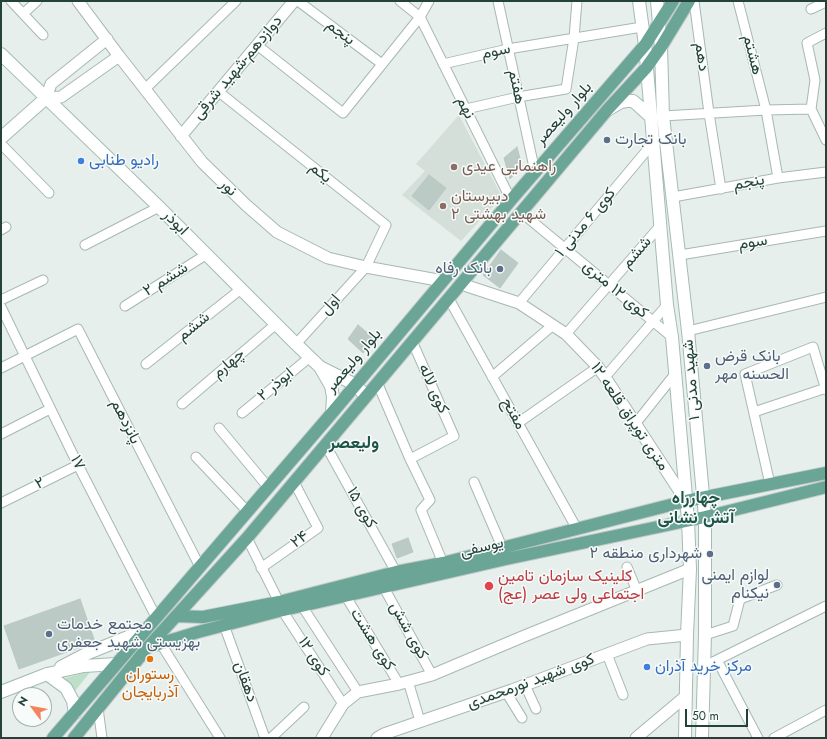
<!DOCTYPE html>
<meta charset="utf-8">
<style>
body{margin:0}
#map{position:relative;width:827px;height:739px;overflow:hidden;background:#e6efeb;font-family:Jost,sans-serif}
canvas{display:block}
.frame{position:absolute;inset:0;border:2px solid #24423a;pointer-events:none}
.north{position:absolute;left:12px;top:687px;width:40px;height:40px;box-sizing:border-box;background:#f7fbf9;border:1px solid #a3b1ad;border-radius:50%;rotate:302deg;font-size:11px;font-weight:700;line-height:16px;text-align:center;color:#24423a}
.north::after{content:'';display:block;margin:auto;width:14px;height:18px;background:#f4845f;clip-path:polygon(50% 0,100% 100%,50% 72%,0 100%)}
.scale{position:absolute;left:685px;top:709px;width:63px;height:18px;box-sizing:border-box;border:2px solid #24423a;border-top:0;padding-left:5px;font-size:12px;line-height:14px;white-space:nowrap;color:#24423a;-webkit-text-stroke:3px #f7fbf9;paint-order:stroke}
</style>
<div id="map">
<canvas width="827" height="739"></canvas>
<div class="frame"></div>
<div class="north">N</div>
<div class="scale">50 m</div>
</div>
<script>
const context = document.querySelector('canvas').getContext('2d');
context.lineJoin = 'round';
function fillPath(path, color) { context.fillStyle = color; context.fill(path, 'evenodd'); }
const shape = rows => new Path2D(rows.map(r => 'M' + r).join(''));
function stroke(path, color, width, dash) { context.strokeStyle = color; context.lineWidth = width; context.lineCap = dash ? 'butt' : 'round'; context.setLineDash(dash || []); context.stroke(path); }
function drawText(font, color, halo, rows, align = 'center') {
  context.font = font + ' Jost,Vazirmatn,sans-serif'; context.lineWidth = 3; context.setLineDash([]); context.textBaseline = 'middle'; context.strokeStyle = halo; context.fillStyle = color; for (const [text, x, y, turn = 0] of rows) {
    context.save(); context.translate(x, y); context.rotate((+turn || 0) * Math.PI / 180); context.textAlign = isNaN(turn) ? turn : align; if (halo) context.strokeText(text, 0, 0); context.fillText(text, 0, 0); context.restore();
  }
}
fillPath(shape([
 [459,115,502,197,461,241,402,195,425,171,416,164]
]), '#d4dfda');
fillPath(shape([
 [91,671,75,691,65,678]
]), '#bfe0c8');
const building = shape([
 [517,147,522,166,510,179,504,158,517,147],
 [429,175,446,188,429,210,412,196,429,175],
 [501,250,518,263,500,288,483,275,501,250],
 [358,325,375,339,363,353,348,339,358,325],
 [408,538,413,552,397,558,392,544,408,538],
 [80,599,95,642,19,669,4,626,80,599]
]);
fillPath(building, '#bbcac4');
stroke(building, '#b8c9c2', 1);
const minor = shape([
 [11,1,43,35],
 [298,1,382,64],
 [400,1,420,17,511,200],
 [498,1,535,172],
 [694,1,709,113,721,189],
 [738,1,766,110,778,178],
 [811,9,826,2],
 [24,13,37,1],
 [257,45,343,113,420,17,429,1],
 [443,64,508,49,642,27],
 [145,89,236,1],
 [219,92,386,225,366,267,296,344],
 [466,109,518,97,566,89,574,38,577,1],
 [811,109,815,80,807,43,826,33],
 [811,109,826,140],
 [663,116,766,110,811,109],
 [1,144,49,193],
 [673,197,778,178,826,172],
 [522,213,672,337],
 [1,230,6,227],
 [85,245,159,207],
 [680,255,826,231],
 [449,299,577,529],
 [1,300,43,280],
 [519,303,653,143],
 [125,306,207,254],
 [1,307,78,465,156,617],
 [688,331,826,297],
 [566,334,660,226],
 [146,364,241,289],
 [1,368,78,329,200,567],
 [492,377,553,325],
 [605,377,667,305],
 [377,382,410,459,430,500,421,510,443,563],
 [182,404,276,324],
 [754,412,826,388],
 [242,413,310,357],
 [518,423,598,367],
 [636,423,675,374],
 [219,428,268,487],
 [1,434,50,409],
 [325,444,396,572],
 [196,457,248,512],
 [410,459,454,436,412,341],
 [474,482,502,547],
 [770,484,745,374,813,347,826,390],
 [1,503,78,465],
 [247,538,279,602],
 [627,567,637,591],
 [261,568,318,528,294,482],
 [383,586,432,675],
 [345,595,399,684],
 [302,606,358,692],
 [282,610,343,704],
 [224,625,265,738],
 [705,635,733,626,740,599,777,585],
 [161,644,220,738],
 [607,654,623,695],
 [717,660,826,606],
 [704,666,717,660,758,738],
 [408,681,420,721],
 [525,685,536,709],
 [506,692,522,718],
 [98,708,102,738],
 [271,738,304,707],
 [774,738,826,710]
]);
const tertiary = shape([
 [78,1,119,56,202,162,246,205,277,232,328,258,366,267,443,281],
 [107,39,51,84,46,98,61,97,119,56],
 [181,136,294,1],
 [461,284,519,303,566,334,598,367,605,377,686,501],
 [322,738,343,704,358,692,399,684,432,675,522,637,690,569],
 [377,738,384,734,512,690,647,639,687,635],
 [636,738,686,696]
]);
const secondary = shape([
 [639,1,645,45,667,305,672,337,688,520,690,569,687,635,685,738],
 [657,1,661,47,663,116,688,331,705,517,705,635,702,738],
 [1,54,159,207,296,344,320,367,354,384,366,396],
 [609,109,621,102,627,101,633,101,640,107,651,117],
 [1,138,46,98],
 [320,367,331,386,333,397,332,413],
 [61,667,86,654,145,630],
 [47,674,66,688,73,701,75,713],
 [1,692,47,674,84,666,116,664]
]);
const primary = shape([
 [176,616,203,617,279,602,396,572,443,563,686,501,826,473],
 [149,647,198,632,275,612,506,559,705,517,826,487],
 [53,738,332,413,511,200,645,45,673,1],
 [74,738,147,648,247,538,608,109,646,68,661,47,689,1]
]);
stroke(minor, '#a8b8b2', 11);
stroke(tertiary, '#a8b8b2', 13);
stroke(secondary, '#a4bbb3', 14);
stroke(primary, '#c2cac8', 14);
stroke(minor, '#fff', 9);
stroke(tertiary, '#fff', 11);
stroke(secondary, '#fff', 12);
stroke(primary, '#6aa596', 12);
for (const [x, y, r, color] of [
 [607,140,4,"#5c6f8a"],
 [81,161,4,"#3f7fe0"],
 [454,167,4,"#8d6e63"],
 [443,206,4,"#8d6e63"],
 [500,269,4,"#5c6f8a"],
 [707,366,4,"#5c6f8a"],
 [710,554,4,"#5c6f8a"],
 [777,585,4,"#5c6f8a"],
 [489,586,5,"#e0444e"],
 [49,634,4,"#5c6f8a"],
 [150,659,4,"#e8710a"],
 [647,667,4,"#3f7fe0"]
]) { const dot = new Path2D(); dot.arc(x, y, r, 0, 2 * Math.PI); context.fillStyle = color; context.fill(dot); stroke(dot, '#f7fbf9', 1.5); }
drawText('16px', '#24423a', '#f7fbf9', [
 ["پنجم",340,33,37],
 ["سوم",496,52,-12],
 ["هشتم",752,55,76],
 ["دهم",701,57,82],
 ["دوازدهم-شهید شرقی",238,68,-50],
 ["هفتم",516,87,78],
 ["نهم",465,108,64],
 ["بلوار ولیعصر",564,114,-49],
 ["یکم",320,173,39],
 ["پنجم",749,183,-11],
 ["نور",228,188,45],
 ["ابوذر",175,223,45],
 ["کوی ۶ مدنی ۱",586,223,-50],
 ["سوم",753,243,-9],
 ["ششم",637,253,-49],
 ["ششم ۲",166,280,-32],
 ["کوی ۱۲ متری",615,290,40],
 ["اول",331,305,-48],
 ["ششم",194,327,-39],
 ["بلوار ولیعصر",354,361,-50],
 ["چهارم",229,364,-40],
 ["شهید مدنی ۱",692,380,-95],
 ["۲ ابوذر",276,385,-40],
 ["کوی لاله",433,389,66],
 ["مفتح",513,414,61],
 ["۱۲ متری توپراق قلعه",629,417,56],
 ["پانزدهم",125,422,63],
 ["۱۷",77,463,63],
 ["۲",40,484,-26],
 ["کوی ۱۵",361,508,61],
 ["۲۴",300,540,-36],
 ["یوسفی",482,548,-13],
 ["کوی شش",408,631,61],
 ["کوی هشت",372,640,58],
 ["کوی ۱۲",313,657,57],
 ["دهقان",245,682,70],
 ["کوی شهید نورمحمدی",531,682,-20]
]);
drawText('16px', '#4e5e75', '#f7fbf9', [
 ["بانک تجارت",615,140],
 ["بانک رفاه",492,269,"right"],
 ["بانک قرض",715,357],
 ["الحسنه مهر",715,375],
 ["شهرداری منطقه ۲",702,554,"right"],
 ["لوازم ایمنی",769,576,"right"],
 ["نیکنام",769,594,"right"],
 ["مجتمع خدمات",57,625],
 ["بهزیستی شهید جعفری",57,643]
], 'left');
drawText('16px', '#366cbe', '#f7fbf9', [
 ["رادیو طنابی",89,161],
 ["مرکز خرید آذران",655,667]
], 'left');
drawText('16px', '#785e54', '#f7fbf9', [
 ["راهنمایی عیدی",462,167],
 ["دبیرستان",451,197],
 ["شهید بهشتی ۲",451,215]
], 'left');
drawText('16px', '#be3a42', '#f7fbf9', [
 ["کلینیک سازمان تامین",498,577],
 ["اجتماعی ولی عصر (عج)",498,595]
], 'left');
drawText('16px', '#c56008', '#f7fbf9', [
 ["رستوران",150,675],
 ["آذربایجان",150,693]
]);
drawText('bold 17px', '#1f5548', '#f7fbf9', [
 ["ولیعصر",354,444],
 ["چهارراه",696,499],
 ["آتش نشانی",696,519]
]);
</script>
